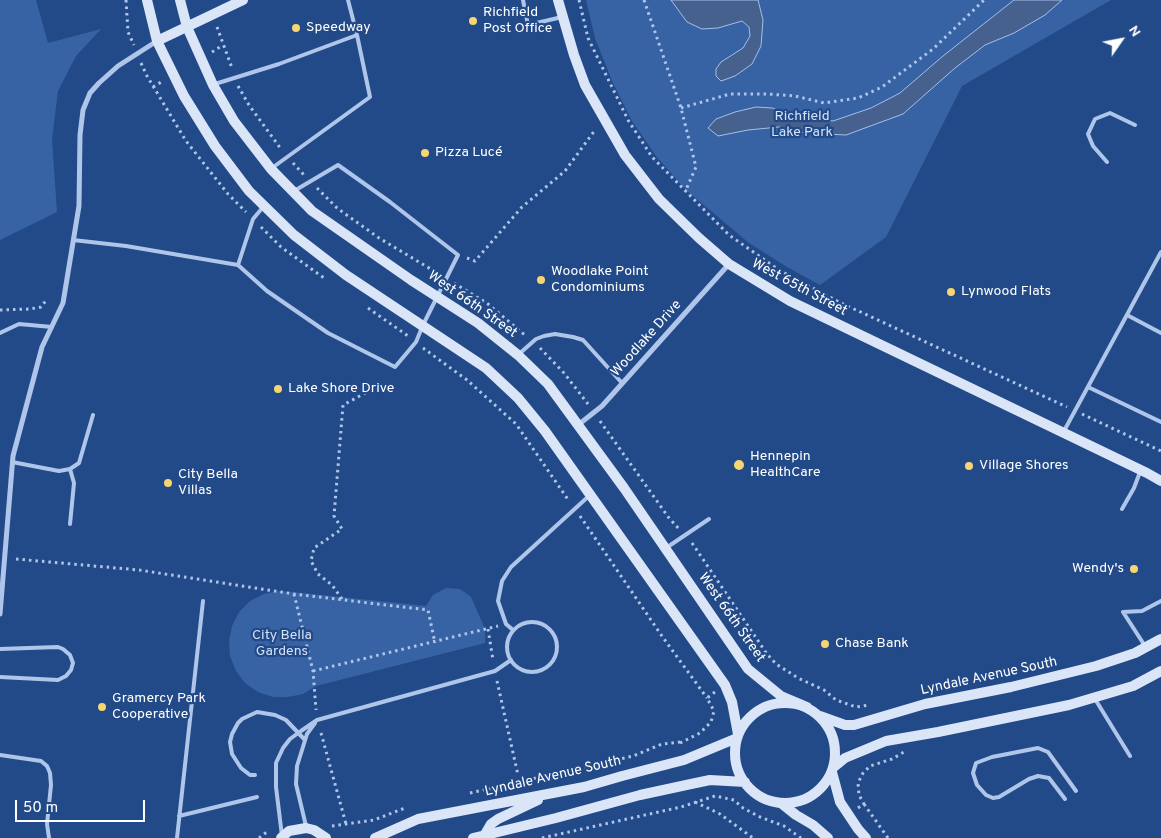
<!DOCTYPE html>
<meta charset="utf-8">
<style>
body{margin:0}
#map{position:relative;width:1161px;height:838px;overflow:hidden;background:#234a88;font-family:Overpass,sans-serif}
canvas{display:block}
.north{position:absolute;left:1096px;top:15px;width:50px;height:50px;-webkit-text-stroke:4px #234a88;paint-order:stroke;rotate:57deg;font-size:14px;font-weight:700;line-height:20px;text-align:center;color:#fff}
.north::after{content:'';display:block;margin:auto;width:18px;height:22px;background:#fff;clip-path:polygon(50% 0,100% 100%,50% 72%,0 100%)}
.scale{position:absolute;left:15px;top:800px;width:130px;height:22px;box-sizing:border-box;border:2px solid #fff;border-top:0;padding-left:6px;font-size:15px;line-height:18px;white-space:nowrap;color:#fff;-webkit-text-stroke:4px #234a88;paint-order:stroke}
</style>
<div id="map">
<canvas width="1161" height="838"></canvas>
<div class="north">N</div>
<div class="scale">50 m</div>
</div>
<script>
const context = document.querySelector('canvas').getContext('2d');
context.lineJoin = 'round';
function fillPath(path, color) { context.fillStyle = color; context.fill(path, 'evenodd'); }
const shape = rows => new Path2D(rows.map(r => 'M' + r).join(''));
function stroke(path, color, width, dash) { context.strokeStyle = color; context.lineWidth = width; context.lineCap = dash ? 'butt' : 'round'; context.setLineDash(dash || []); context.stroke(path); }
function drawText(font, color, halo, rows, align = 'center') {
  context.font = font + ' Overpass,sans-serif'; context.lineWidth = 4.5; context.setLineDash([]); context.textBaseline = 'middle'; context.strokeStyle = halo; context.fillStyle = color; for (const [text, x, y, turn = 0] of rows) {
    context.save(); context.translate(x, y); context.rotate((+turn || 0) * Math.PI / 180); context.textAlign = isNaN(turn) ? turn : align; if (halo) context.strokeText(text, 0, 0); context.fillText(text, 0, 0); context.restore();
  }
}
fillPath(shape([
 [0,0,36,0,48,43,101,29,76,56,58,91,52,139,57,212,0,240],
 [586,0,1111,0,962,86,886,237,820,285,787,267,749,243,686,190,656,156,632,121,613,83,595,38],
 [446,588,460,589,471,597,485,629,485,643,316,686,303,694,288,697,273,697,258,692,245,683,236,671,230,656,229,641,232,626,239,612,250,601,264,594,278,591,293,592,426,606,433,595]
]), '#3763a5');
const water = shape([
 [671,0,758,0,763,20,761,46,752,64,735,76,721,81,716,76,716,69,721,62,743,48,750,36,749,27,742,21,718,28,702,29,687,22,671,0],
 [1014,0,1062,0,1045,15,1014,33,985,45,955,68,903,114,846,135,805,133,779,127,748,130,718,136,708,128,716,119,735,112,756,107,772,108,794,116,833,121,871,108,900,93,943,56,1014,0]
]);
fillPath(water, '#46618e');
stroke(water, '#a3c0eb', 1);
stroke(shape([
 [126,0,128,32,134,45],
 [579,0,588,38,628,120,652,157,729,235,779,270,841,303,1067,407],
 [644,0,681,108,696,167,685,192],
 [217,27,232,68],
 [212,52,223,45],
 [141,63,147,76,186,141,228,194,246,212],
 [238,86,249,105,281,149],
 [153,87,163,81],
 [681,108,730,94,768,94,795,96,824,103,858,98,882,87,933,49,984,0],
 [293,163,304,175],
 [317,188,337,208,379,238,439,274],
 [261,227,281,247,324,278],
 [467,258,475,261,522,207,565,171,595,130],
 [454,283,488,304,526,336],
 [368,308,408,336],
 [0,310,30,309,41,307,47,299],
 [423,348,467,380,516,424,569,501],
 [540,348,564,373,588,404],
 [1082,414,1161,451],
 [600,421,669,518,679,529],
 [580,516,664,639,707,698],
 [692,543,767,654],
 [16,559,139,570,294,594,428,610,435,643],
 [294,594,313,671,316,710],
 [342,599,332,585,318,574,311,561,314,548,342,529,334,516,343,405,369,391],
 [488,629,493,660],
 [759,661,767,654,776,664,798,678,824,690,836,700,856,707,869,705],
 [313,671,498,626],
 [497,681,518,775],
 [321,733,346,824],
 [680,743,700,733,711,722,714,711,707,698,715,692],
 [470,793,633,756,662,744,680,742],
 [695,802,720,814,753,838],
 [864,804,888,838],
 [858,808,864,804,859,795,858,783,863,773,870,766,892,759,904,752],
 [332,826,374,820,405,808],
 [259,838,268,831],
 [542,838,681,807,715,796,734,800,743,808,760,817,784,826,801,838]
]), '#afc6ea', 3, [2.5, 4]);
stroke(shape([
 [523,0,528,25,562,17],
 [215,84,279,64,357,35,348,0],
 [1107,162,1093,146,1088,134,1095,119,1110,113,1135,125],
 [272,168,370,97,357,35],
 [73,240,126,246,238,265,267,291,328,333,395,367,416,342,423,325,458,255,390,202,338,165,294,191],
 [238,265,253,219,264,206],
 [1127,315,1161,333],
 [0,333,19,324,52,327],
 [519,354,536,339,544,336,555,334,573,337,583,340,622,383],
 [1088,387,1161,422],
 [1064,431,1161,252],
 [12,462,59,471,70,469,79,463,93,415],
 [1122,509,1134,488,1140,472],
 [70,524,74,483,70,469],
 [666,548,709,519],
 [1123,612,1145,646],
 [1123,612,1142,611,1161,601],
 '507 647a25 25 0 1 1 50 0a25 25 0 1 1-50 0Z',
 [513,630,506,624,498,601,502,581,511,567,590,495],
 [0,649,58,647,63,649,70,655,73,663,71,670,66,676,58,680,0,677],
 [1095,699,1130,756],
 [0,755,41,761,47,766,50,773,51,785,47,824,49,838],
 [255,775,250,775,241,768,232,754,230,742,232,734,238,723,242,719,257,712,275,715,286,720,305,740],
 [1065,799,1049,778,1038,776,1029,779,999,797,993,798,986,795,977,785,973,773,976,763,992,757,1038,748,1048,752,1076,791],
 [179,816,257,797],
 [306,826,296,784,297,766,307,734,315,723],
 [282,836,276,787,276,763,283,748,290,739,301,731,317,720,495,671,511,660],
 [177,838,203,601]
]), '#afc6ea', 4);
stroke(shape([
 [578,425,602,406,729,264],
 [0,614,13,456,42,347,63,303,79,206,80,135,83,110,90,93,99,83,118,66,157,41]
]), '#afc6ea', 5);
stroke(shape([
 [147,0,157,41,184,96,215,146,249,191,294,235,346,275,486,368,518,398,545,431,725,685,732,702,738,734],
 [180,0,187,27,213,85,234,121,271,169,312,211,411,280,478,323,518,355,548,384,624,488,748,669,781,696,807,707],
 [558,0,574,55,585,85,625,155,659,199,699,238,729,264,790,301,1147,473,1161,481],
 [157,41,243,0],
 '735 753a50 50 0 1 1 100 0a50 50 0 1 1-100 0Z',
 [820,716,845,725,854,725,925,704,1011,687,1096,666,1135,653,1161,639],
 [834,767,845,758,886,741,938,732,1069,705,1133,686,1161,671],
 [832,772,840,802,858,829,866,838],
 [781,803,796,815,813,825,828,838],
 [484,836,491,824,498,819,538,800],
 [281,838,289,831,306,828,314,830,326,838],
 [375,838,418,819,584,787,622,776,684,760,737,738],
 [473,838,556,818,640,795,691,784,710,780,745,782]
]), '#dae5f8', 10);
for (const [x, y, r, color] of [
 [473,21,5,"#f5d672"],
 [296,28,5,"#f5d672"],
 [425,153,5,"#f5d672"],
 [541,280,5,"#f5d672"],
 [951,292,5,"#f5d672"],
 [278,389,5,"#f5d672"],
 [739,465,6,"#f5d672"],
 [969,466,5,"#f5d672"],
 [168,483,5,"#f5d672"],
 [1134,569,5,"#f5d672"],
 [825,644,5,"#f5d672"],
 [102,707,5,"#f5d672"]
]) { const dot = new Path2D(); dot.arc(x, y, r, 0, 2 * Math.PI); context.fillStyle = color; context.fill(dot); stroke(dot, '#234a88', 2); }
drawText('14px', '#fff', '#234a88', [
 ["Richfield",483,13],
 ["Post Office",483,29],
 ["Speedway",306,28],
 ["Pizza Lucé",435,153],
 ["Woodlake Point",551,272],
 ["Condominiums",551,288],
 ["Lynwood Flats",961,292],
 ["Lake Shore Drive",288,389],
 ["Hennepin",750,457],
 ["HealthCare",750,473],
 ["Village Shores",979,466],
 ["City Bella",178,475],
 ["Villas",178,491],
 ["Wendy's",1124,569,"right"],
 ["Chase Bank",835,644],
 ["Gramercy Park",112,699],
 ["Cooperative",112,715]
], 'left');
drawText('14px', '#d3e2f7', '#234a88', [
 ["Richfield",802,117],
 ["Lake Park",802,133],
 ["City Bella",282,636],
 ["Gardens",282,652]
]);
drawText('14px', '#fff', '#234a88', [
 ["West 65th Street",799,288,28],
 ["West 66th Street",472,305,35],
 ["Woodlake Drive",647,339,-48],
 ["West 66th Street",731,618,55],
 ["Lyndale Avenue South",989,677,-12],
 ["Lyndale Avenue South",553,777,-13]
]);
</script>
